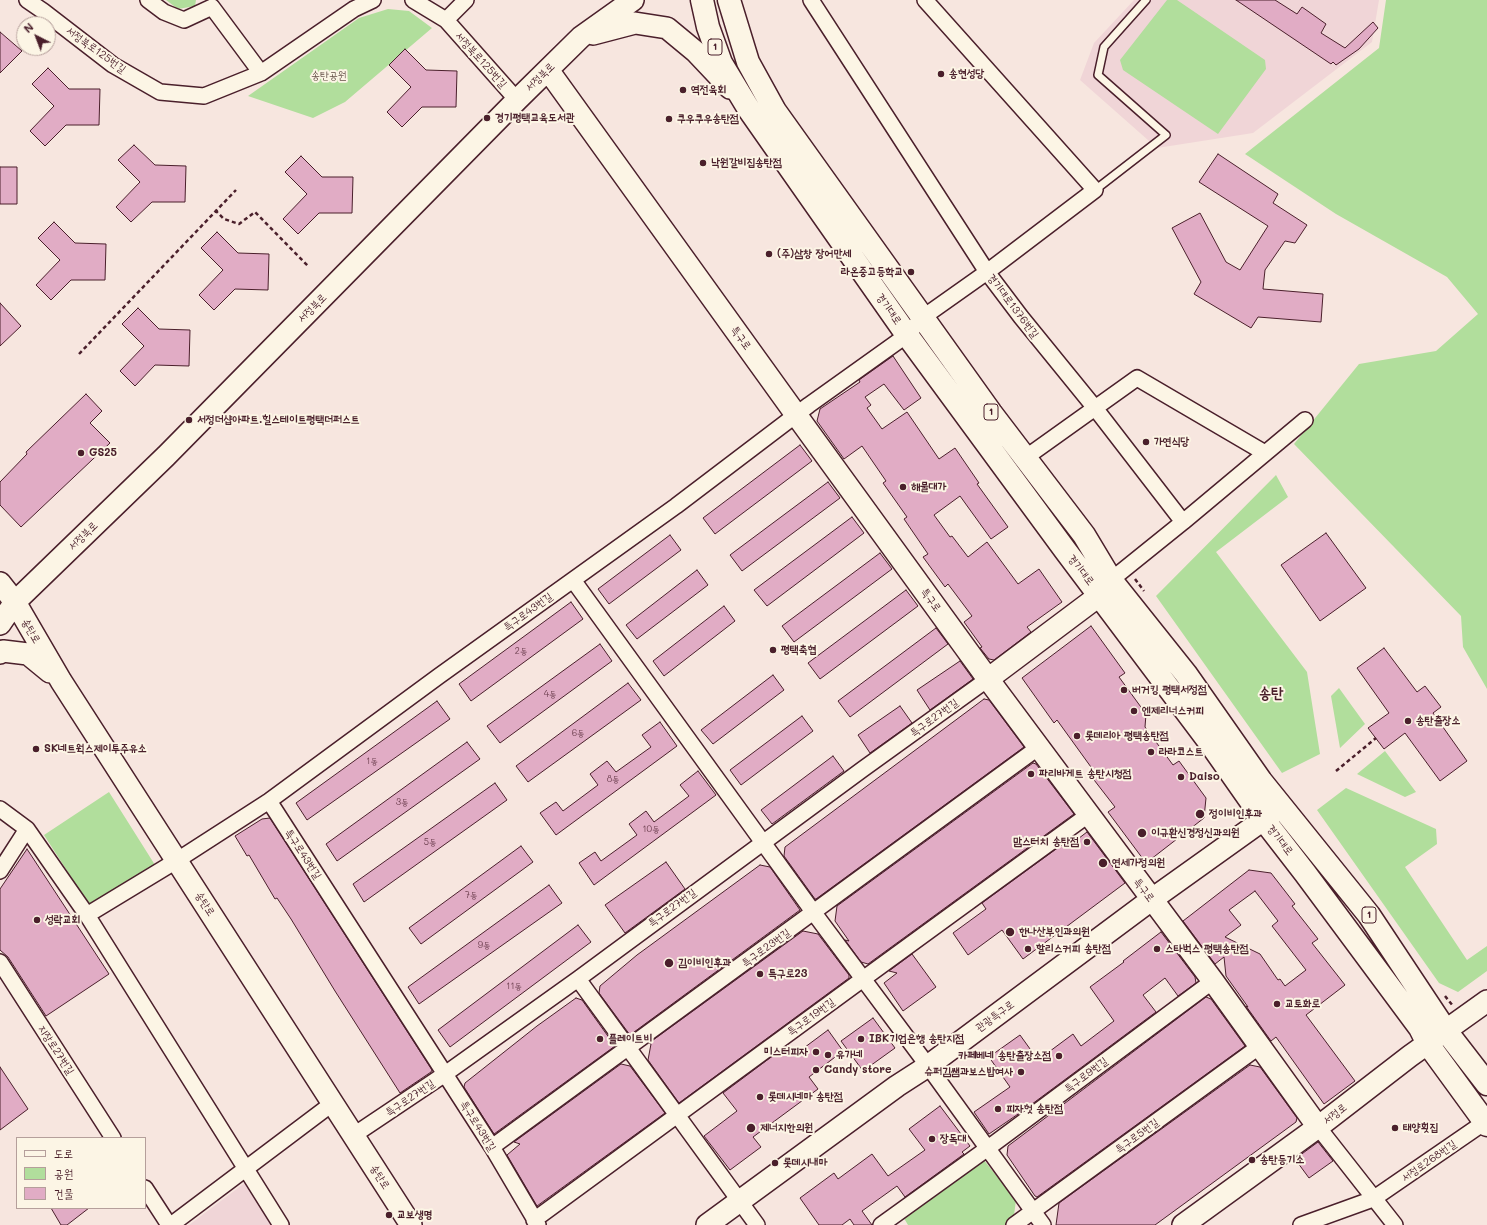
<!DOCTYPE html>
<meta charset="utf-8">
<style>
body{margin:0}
#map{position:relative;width:1487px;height:1225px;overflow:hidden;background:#f7e6df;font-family:Mali,"Poor Story",sans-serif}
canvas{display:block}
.legend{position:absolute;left:16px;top:1137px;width:130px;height:72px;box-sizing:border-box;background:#fcf5e5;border:1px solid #b59f9b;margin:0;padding:5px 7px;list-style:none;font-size:12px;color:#4a1f2b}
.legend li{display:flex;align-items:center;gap:8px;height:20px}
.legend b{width:20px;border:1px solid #b59f9b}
.north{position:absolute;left:16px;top:16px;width:40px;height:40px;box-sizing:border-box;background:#fcf5e5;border:1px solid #b59f9b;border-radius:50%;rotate:318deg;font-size:11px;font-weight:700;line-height:16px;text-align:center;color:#4a1f2b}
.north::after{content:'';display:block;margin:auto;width:14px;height:18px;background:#4a1f2b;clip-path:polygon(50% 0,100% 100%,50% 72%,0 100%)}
</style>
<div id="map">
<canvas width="1487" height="1225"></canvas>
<ul class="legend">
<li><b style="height:5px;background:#fcf5e5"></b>도로</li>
<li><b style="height:11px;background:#b1de9c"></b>공원</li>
<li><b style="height:11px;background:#e1acc5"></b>건물</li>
</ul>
<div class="north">N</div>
</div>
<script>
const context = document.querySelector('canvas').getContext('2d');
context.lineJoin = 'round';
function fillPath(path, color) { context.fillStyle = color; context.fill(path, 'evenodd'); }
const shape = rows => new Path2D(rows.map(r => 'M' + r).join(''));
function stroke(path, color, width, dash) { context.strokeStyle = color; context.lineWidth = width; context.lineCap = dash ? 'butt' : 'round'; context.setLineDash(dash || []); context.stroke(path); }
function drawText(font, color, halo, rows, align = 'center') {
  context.font = font + ' Mali,"Poor Story",sans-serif'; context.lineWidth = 4; context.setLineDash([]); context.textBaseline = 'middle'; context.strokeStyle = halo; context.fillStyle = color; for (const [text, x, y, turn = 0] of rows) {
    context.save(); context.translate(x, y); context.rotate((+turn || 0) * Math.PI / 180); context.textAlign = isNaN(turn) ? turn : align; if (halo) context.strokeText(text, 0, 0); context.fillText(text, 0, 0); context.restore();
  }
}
fillPath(shape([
 [1134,0,1379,0,1372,42,1253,133,1157,148,1080,80,1094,43],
 [246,1182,275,1225,189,1225]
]), '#f0d5d7');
fillPath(shape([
 [166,0,196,0,195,6,178,9],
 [1167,0,1177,0,1265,60,1266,69,1218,134,1123,70,1120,60],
 [1386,0,1487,0,1487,689,1463,647,1461,616,1294,444,1359,364,1436,351,1478,314,1447,277,1336,214,1245,154,1379,48],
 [388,9,409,11,432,28,345,102,313,118,248,96,359,18],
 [1276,475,1288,497,1216,552,1307,672,1320,754,1282,773,1156,596],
 [1339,688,1365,724,1340,748,1331,696],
 [1385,751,1416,792,1405,797,1357,774],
 [1346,788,1436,829,1437,844,1405,867,1467,960,1487,946,1487,971,1458,992,1439,983,1317,810],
 [109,792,155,865,89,905,44,835],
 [983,1159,1016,1200,1013,1223,1009,1225,908,1225,902,1215]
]), '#b1de9c');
const building = shape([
 [1236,0,1275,0,1297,14,1302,7,1326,24,1321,33,1345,48,1373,22,1378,28,1359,49,1336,65,1333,62,1331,64,1236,0],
 [0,32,22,51,0,73,0,32],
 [405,49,426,70,457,71,456,107,422,107,402,127,387,112,411,87,389,65,405,49],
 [48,68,69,89,100,89,99,125,66,125,45,146,30,131,54,106,32,84,48,68],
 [134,145,155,165,186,166,185,202,152,202,131,222,116,207,140,182,118,160,134,145],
 [1218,154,1278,194,1273,203,1307,225,1295,243,1285,241,1265,270,1263,289,1323,294,1321,322,1258,317,1251,328,1194,294,1201,282,1172,228,1200,213,1226,262,1240,270,1268,226,1199,182,1218,154],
 [301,156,322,177,353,177,352,213,319,213,298,234,283,219,307,194,285,172,301,156],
 [0,167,17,167,17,204,0,204,0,167],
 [54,222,75,243,106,244,105,280,71,280,51,300,36,285,60,260,38,238,54,222],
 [217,232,238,253,269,254,268,290,235,289,214,310,199,295,223,270,201,248,217,232],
 [0,303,21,326,0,346,0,303],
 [138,308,159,329,190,330,189,366,155,365,135,386,120,371,144,346,122,324,138,308],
 [893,356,921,398,904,410,884,384,865,397,871,405,867,408,882,429,907,412,939,459,955,448,979,483,977,484,1008,527,991,539,960,496,934,515,950,537,952,536,968,557,987,542,1018,584,1039,569,1062,602,1027,627,1031,632,994,660,989,659,980,648,982,647,964,622,972,616,948,584,945,587,923,557,928,554,904,519,907,517,883,483,886,481,862,446,844,459,817,421,820,409,860,382,859,380,893,356],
 [86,394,102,411,90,423,110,443,21,527,0,505,0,482,27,454,26,452,86,394],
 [800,445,812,461,715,534,703,518,800,445],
 [828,482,840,498,742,571,730,555,828,482],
 [852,517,864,533,767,606,754,590,852,517],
 [1326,533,1366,588,1320,621,1281,565,1326,533],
 [670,535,681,550,609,604,598,589,670,535],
 [880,553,892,569,794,642,782,626,880,553],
 [697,570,708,585,637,639,626,625,697,570],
 [906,590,918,606,820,679,808,663,906,590],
 [571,602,583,619,471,701,459,684,571,602],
 [724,606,735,621,664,676,653,661,724,606],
 [1091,626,1125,673,1119,677,1146,714,1145,727,1173,765,1179,761,1206,798,1204,818,1146,863,1108,812,1115,807,1091,776,1096,774,1057,720,1054,723,1022,678,1091,626],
 [936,628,948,644,850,717,838,701,936,628],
 [600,644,612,661,500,743,487,726,600,644],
 [1384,648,1417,692,1425,686,1441,707,1433,713,1467,761,1440,781,1405,733,1384,749,1368,728,1389,713,1357,668,1384,648],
 [960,661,973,679,930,710,917,690,960,661],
 [773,675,784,690,713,744,701,730,773,675],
 [628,683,641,700,528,782,516,766,628,683],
 [984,699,989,700,1024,747,816,899,815,899,784,856,785,847,984,699],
 [437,701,450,719,307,820,296,803,437,701],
 [900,706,912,723,870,753,858,735,900,706],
 [802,716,813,731,741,785,730,770,802,716],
 [660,722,677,746,556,835,540,813,556,802,563,811,598,785,590,774,607,761,616,772,651,747,642,735,660,722],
 [467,742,480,759,337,861,326,844,467,742],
 [833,756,844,771,772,824,761,810,833,756],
 [1033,763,1036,764,1074,814,868,964,861,962,845,940,849,941,835,921,837,906,1033,763],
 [698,771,716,795,594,885,579,863,595,852,601,861,637,835,629,824,646,811,654,822,689,796,680,785,698,771],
 [495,783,507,800,364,902,353,884,495,783],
 [270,818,432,1070,431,1072,400,1093,335,991,291,919,277,898,275,899,249,855,247,856,235,836,262,819,270,818],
 [1087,832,1125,883,1023,959,1002,930,968,955,953,933,986,909,982,903,1074,836,1074,842,1087,832],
 [521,846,533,862,421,944,409,928,521,846],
 [27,849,109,974,46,1016,8,957,0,950,0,889,27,849],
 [666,862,685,889,625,933,605,905,666,862],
 [760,865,770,867,800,910,630,1035,599,993,600,986,637,955,760,865],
 [1249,870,1271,873,1295,904,1292,906,1318,939,1312,943,1345,985,1306,1015,1355,1081,1324,1104,1276,1037,1271,1041,1246,1006,1248,1007,1226,976,1224,957,1215,964,1183,921,1249,870],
 [1255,891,1278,921,1272,926,1306,970,1285,986,1280,979,1278,980,1260,954,1225,937,1241,925,1229,910,1255,891],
 [549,885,562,903,419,1004,408,987,549,885],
 [578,925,591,942,450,1047,438,1030,578,925],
 [803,931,818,934,849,975,849,978,679,1103,648,1060,651,1044,649,1043,803,931],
 [1161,932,1195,977,1196,983,1178,996,1165,978,1143,995,1156,1012,1024,1110,989,1134,974,1112,1010,1087,989,1057,1020,1035,1038,1060,1073,1034,1081,1046,1114,1021,1090,987,1124,962,1123,961,1161,932],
 [912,954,936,987,903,1011,884,983,897,973,889,971,912,954],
 [1206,997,1211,999,1245,1046,1037,1197,1035,1196,1007,1155,1008,1146,1206,997],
 [576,998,582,1000,615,1046,494,1134,464,1087,465,1083,537,1026,576,998],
 [873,1018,895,1048,863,1071,841,1041,873,1018],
 [828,1030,843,1051,809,1077,818,1089,753,1137,761,1147,730,1170,704,1136,737,1111,723,1093,786,1046,793,1056,828,1030],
 [621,1064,630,1066,665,1113,537,1206,507,1155,520,1144,514,1142,621,1064],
 [1250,1065,1260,1067,1297,1118,1296,1122,1155,1225,1056,1225,1059,1203,1250,1065],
 [0,1067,28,1109,0,1130,0,1067],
 [940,1106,970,1146,962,1152,964,1154,905,1197,897,1186,862,1211,872,1225,854,1225,850,1219,842,1225,819,1225,800,1198,834,1173,838,1179,872,1154,888,1176,925,1150,909,1129,940,1106],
 [1318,1142,1333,1161,1309,1178,1295,1159,1318,1142],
 [51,1208,89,1208,67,1225,61,1225,51,1208]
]);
fillPath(building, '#e1acc5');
stroke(building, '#4a1f2b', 1);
const lane = shape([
 [1095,190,1166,135,1098,75,1104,47,1146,0]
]);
const street = shape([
 [27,0,43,11,113,65,160,92,204,96,261,73,354,9,373,0],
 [148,0,164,12,184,20,212,7,261,73],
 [413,0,446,20,517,100],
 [811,0,987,272,1021,317,1095,408,1183,522,1111,580],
 [446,20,466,0],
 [1025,458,1137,378,1265,453],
 [1183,522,1305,420],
 [573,580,814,913,928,1066,1043,1225],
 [269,801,492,1147,538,1225],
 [0,809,27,829,87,915,281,1225],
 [0,871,27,829],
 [87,915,176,861,269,801,439,676,676,506,809,405,907,335,922,318,987,272,1095,190,925,0],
 [0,962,113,1138],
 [578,979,757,1225],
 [1318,1127,1395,1225],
 [354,1135,445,1074,578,979,863,769,988,679],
 [492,1147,1039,747],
 [145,1188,169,1225],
 [534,1220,863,979,1088,815],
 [171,1225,333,1103],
 [881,1225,988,1148,1213,981],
 [1014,1225,1260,1046],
 [1301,1225,1373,1199,1485,1122]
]);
const secondary = shape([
 [593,34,635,23,667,28,696,52,730,88],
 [548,70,797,416,988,679,1213,981,1318,1127],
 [0,583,15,602,61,681,411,1225],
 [0,624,15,602,166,456,517,100,581,37,633,0],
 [0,653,3,651,28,654,50,672],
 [988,679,1100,595],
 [707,1225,897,1086,928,1066,1151,900,1277,810],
 [1183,1225,1318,1127,1410,1056,1487,1001]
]);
const primary = shape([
 [702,0,708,27,721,63,750,111,907,335,1065,550,1210,743,1264,820,1305,873,1420,1028,1428,1044,1487,1125],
 [729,0,748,62,775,111,991,413,1084,535,1111,580,1186,674,1261,781,1369,915,1446,1031,1487,1084]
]);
stroke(lane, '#4a1f2b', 10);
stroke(street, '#4a1f2b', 18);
stroke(secondary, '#4a1f2b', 24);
stroke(primary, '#4a1f2b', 25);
stroke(shape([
 [215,210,224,219,239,224,255,212,308,266],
 [79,354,236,190],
 [1135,579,1144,591],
 [1336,771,1376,738],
 [1445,996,1453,1006]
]), '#4a1f2b', 2.5, [4, 3]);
stroke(lane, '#fcf5e5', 7);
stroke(street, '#fcf5e5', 15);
stroke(secondary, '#fcf5e5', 21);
stroke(primary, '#fcf5e5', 22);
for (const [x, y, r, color] of [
 [941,74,4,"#4a1f2b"],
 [683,90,4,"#4a1f2b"],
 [487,118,4,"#4a1f2b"],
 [669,119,4,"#4a1f2b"],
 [703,163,4,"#4a1f2b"],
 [769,254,4,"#4a1f2b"],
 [911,272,4,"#4a1f2b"],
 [189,420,4,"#4a1f2b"],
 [1146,442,4,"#4a1f2b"],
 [81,453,4,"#4a1f2b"],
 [903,487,4,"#4a1f2b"],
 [773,650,4,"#4a1f2b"],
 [1124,690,4,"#4a1f2b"],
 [1134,711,4,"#4a1f2b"],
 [1408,721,4,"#4a1f2b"],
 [1077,736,4,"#4a1f2b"],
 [36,749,4,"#4a1f2b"],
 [1151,752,4,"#4a1f2b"],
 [1031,774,4,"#4a1f2b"],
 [1181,777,4,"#4a1f2b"],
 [1200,814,5,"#4a1f2b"],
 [1142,833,5,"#4a1f2b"],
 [1087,842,4,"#4a1f2b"],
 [1103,863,5,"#4a1f2b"],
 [37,920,4,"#4a1f2b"],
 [1010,932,5,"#4a1f2b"],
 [1028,949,4,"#4a1f2b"],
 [1157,949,4,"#4a1f2b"],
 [669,963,5,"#4a1f2b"],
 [760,974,4,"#4a1f2b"],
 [1277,1004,4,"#4a1f2b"],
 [600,1039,4,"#4a1f2b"],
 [861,1039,4,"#4a1f2b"],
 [816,1052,4,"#4a1f2b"],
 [828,1055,4,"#4a1f2b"],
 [1059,1056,4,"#4a1f2b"],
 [816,1070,4,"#4a1f2b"],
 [1021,1072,4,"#4a1f2b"],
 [760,1097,4,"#4a1f2b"],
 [998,1109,4,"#4a1f2b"],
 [751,1128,5,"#4a1f2b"],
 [1395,1128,4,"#4a1f2b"],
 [932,1139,4,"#4a1f2b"],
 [1252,1160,4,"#4a1f2b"],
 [775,1163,4,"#4a1f2b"],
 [389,1215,4,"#4a1f2b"]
]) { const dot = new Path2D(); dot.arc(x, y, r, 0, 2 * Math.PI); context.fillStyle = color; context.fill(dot); stroke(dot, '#fcf5e5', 1.5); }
drawText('9px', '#704252', null, [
 ["2동",521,651],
 ["4동",550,694],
 ["6동",578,733],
 ["1동",372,761],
 ["8동",613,779],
 ["3동",402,802],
 ["10동",651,829],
 ["5동",430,842],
 ["7동",471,895],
 ["9동",484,945],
 ["11동",514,986]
]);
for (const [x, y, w] of [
 [715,47,14],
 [991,412,14],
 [1369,915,14]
]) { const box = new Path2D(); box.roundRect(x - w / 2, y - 8, w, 16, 3); context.fillStyle = '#fcf5e5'; context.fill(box); stroke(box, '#4a1f2b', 1); }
drawText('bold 10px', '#4a1f2b', null, [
 ["1",715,47],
 ["1",991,412],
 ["1",1369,915]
]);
drawText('11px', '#4a1f2b', '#fcf5e5', [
 ["서정북로125번길",96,50,36],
 ["서정북로125번길",481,60,48],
 ["서정북로",540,77,-44],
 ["경기대로1376번길",1013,306,53],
 ["서정북로",312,308,-45],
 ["경기대로",889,309,55],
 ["특구로",741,338,54],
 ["서정북로",83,536,-44],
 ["경기대로",1081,570,52],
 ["특구로",931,600,54],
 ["특구로43번길",528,612,-36],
 ["송탄로",31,631,60],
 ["특구로27번길",934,718,-36],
 ["경기대로",1280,840,52],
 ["특구로43번길",303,854,57],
 ["특구로",1144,890,53],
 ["송탄로",205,904,57],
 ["특구로27번길",672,908,-36],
 ["특구로23번길",766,948,-36],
 ["관광특구로",995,1016,-36],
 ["특구로19번길",811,1017,-36],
 ["지장로27번길",56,1050,57],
 ["특구로9번길",1086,1075,-37],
 ["특구로27번길",410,1098,-34],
 ["서정로",1335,1114,-38],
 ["특구로43번길",478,1126,58],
 ["특구로5번길",1137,1136,-36],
 ["서정로268번길",1429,1161,-35],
 ["송탄로",380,1177,58]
]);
drawText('bold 11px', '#4a1f2b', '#fcf5e5', [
 ["송현성당",949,74],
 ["역전육회",691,90],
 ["경기평택교육도서관",495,118],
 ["쿠우쿠우송탄점",677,119],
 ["낙원갈비집송탄점",711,163],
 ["(주)삼창 장어만세",777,254],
 ["라온중고등학교",903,272,"right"],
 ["서정더샵아파트.힐스테이트평택더퍼스트",197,420],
 ["가연식당",1154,442],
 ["GS25",89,453],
 ["해물대가",911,487],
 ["평택축협",781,650],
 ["버거킹 평택서정점",1132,690],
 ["엔제리너스커피",1142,711],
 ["송탄출장소",1416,721],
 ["롯데리아 평택송탄점",1085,736],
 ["SK네트웍스제이투주유소",44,749],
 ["라라코스트",1159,752],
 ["파리바게트 송탄시청점",1039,774],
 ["Daiso",1189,777],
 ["정이비인후과",1209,814],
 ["이규환신경정신과의원",1151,833],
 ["맘스터치 송탄점",1079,842,"right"],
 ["연세가정의원",1112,863],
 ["성락교회",45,920],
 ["한나산부인과의원",1019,932],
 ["할리스커피 송탄점",1036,949],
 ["스타벅스 평택송탄점",1165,949],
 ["김이비인후과",678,963],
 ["특구로23",768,974],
 ["교토화로",1285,1004],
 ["플레이트비",608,1039],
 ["IBK기업은행 송탄지점",869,1039],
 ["미스터피자",808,1052,"right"],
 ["유가네",836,1055],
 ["카페베네 송탄출장소점",1051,1056,"right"],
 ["Candy store",824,1070],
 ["슈퍼김쌤과보스밥여사",1013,1072,"right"],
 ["롯데시네마 송탄점",768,1097],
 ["피자헛 송탄점",1006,1109],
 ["제너지한의원",760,1128],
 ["태양횟집",1403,1128],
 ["장독대",940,1139],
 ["송탄등기소",1260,1160],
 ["롯데시내마",783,1163],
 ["교보생명",397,1215]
], 'left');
drawText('11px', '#644f47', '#fcf5e5', [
 ["송탄공원",329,76]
]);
drawText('bold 15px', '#4a1f2b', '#fcf5e5', [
 ["송탄",1271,693]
]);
</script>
